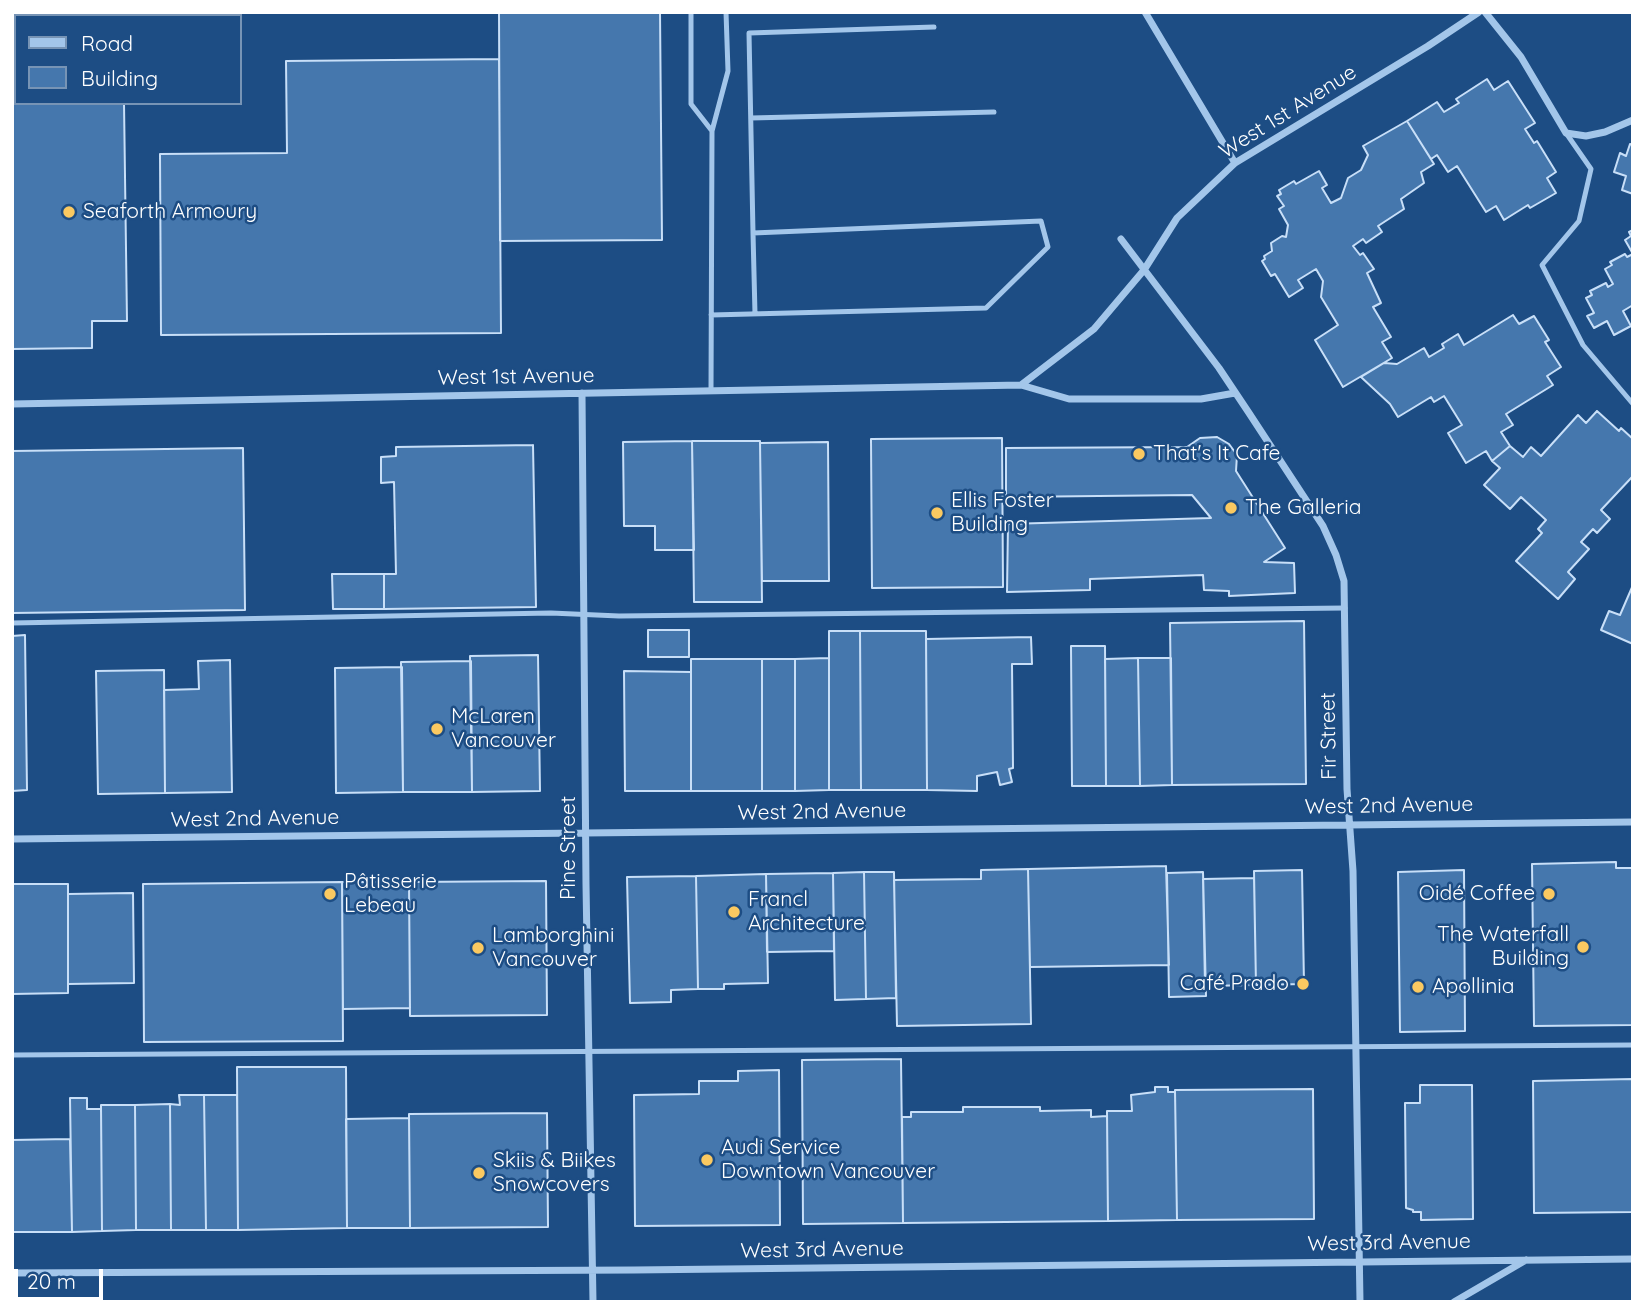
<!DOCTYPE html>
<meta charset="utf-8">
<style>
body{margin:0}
#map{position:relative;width:1645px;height:1314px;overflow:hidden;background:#1d4d84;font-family:Quicksand,sans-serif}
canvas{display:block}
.frame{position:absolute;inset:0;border:14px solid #fff;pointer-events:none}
.legend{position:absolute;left:14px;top:14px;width:228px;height:91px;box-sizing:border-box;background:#1d4d84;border:2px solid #7794b5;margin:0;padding:9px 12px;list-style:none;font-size:21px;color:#fff}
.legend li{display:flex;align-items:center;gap:14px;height:35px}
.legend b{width:35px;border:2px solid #7794b5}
.scale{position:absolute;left:14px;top:1269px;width:89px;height:32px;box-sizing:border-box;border:4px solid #fff;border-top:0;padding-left:9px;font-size:21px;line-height:24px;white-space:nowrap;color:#fff;-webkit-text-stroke:5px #1d4d84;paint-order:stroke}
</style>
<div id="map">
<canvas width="1645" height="1314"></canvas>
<div class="frame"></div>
<ul class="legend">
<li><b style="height:9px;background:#a3c6ea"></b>Road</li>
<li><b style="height:19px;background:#4577ad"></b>Building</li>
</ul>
<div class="scale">20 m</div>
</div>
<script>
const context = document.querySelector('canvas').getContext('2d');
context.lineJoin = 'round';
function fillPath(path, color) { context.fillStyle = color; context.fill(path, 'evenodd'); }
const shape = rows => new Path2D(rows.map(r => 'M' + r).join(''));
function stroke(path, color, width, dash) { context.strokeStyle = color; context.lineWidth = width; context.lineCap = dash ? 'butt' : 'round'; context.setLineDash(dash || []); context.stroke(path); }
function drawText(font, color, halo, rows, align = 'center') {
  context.font = font + ' Quicksand,sans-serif'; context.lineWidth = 5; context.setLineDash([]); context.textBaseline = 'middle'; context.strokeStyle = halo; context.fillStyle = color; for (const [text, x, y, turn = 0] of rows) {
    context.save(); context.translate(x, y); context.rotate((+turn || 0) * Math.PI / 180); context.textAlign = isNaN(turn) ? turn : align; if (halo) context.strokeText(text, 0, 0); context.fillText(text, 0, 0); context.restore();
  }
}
const building = shape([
 [12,12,88,12,89,16,16,16,16,103,124,103,127,321,92,321,92,348,12,349,12,12],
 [499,12,660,12,662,240,500,241,499,12],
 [499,59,501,333,161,335,160,154,287,153,286,61,499,59],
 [1487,79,1494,90,1508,81,1535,123,1525,129,1534,143,1537,141,1556,172,1547,178,1556,193,1530,208,1528,205,1504,220,1496,206,1486,212,1457,166,1448,172,1437,155,1431,159,1407,121,1437,102,1444,112,1459,103,1456,99,1487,79],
 [1407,121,1434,164,1421,172,1424,183,1401,199,1404,209,1378,226,1382,232,1366,243,1363,239,1353,246,1360,255,1363,253,1374,269,1367,273,1381,303,1373,307,1391,337,1382,342,1392,358,1343,387,1315,340,1338,325,1321,297,1323,281,1316,269,1298,280,1303,288,1289,297,1275,274,1271,276,1262,261,1265,259,1264,256,1272,251,1271,243,1282,236,1286,237,1288,225,1279,209,1284,206,1277,196,1281,194,1279,190,1294,181,1296,184,1319,171,1327,185,1322,188,1331,203,1341,198,1348,178,1361,170,1368,155,1363,146,1407,121],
 [1630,144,1633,145,1633,194,1622,190,1626,176,1614,172,1620,153,1626,156,1630,144],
 [1633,230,1633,254,1625,240,1631,236,1629,232,1633,230],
 [1625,254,1627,257,1633,254,1633,305,1623,311,1631,326,1614,335,1607,321,1594,328,1587,316,1594,313,1586,298,1592,295,1590,291,1606,283,1608,287,1613,284,1605,269,1612,265,1610,262,1625,254],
 [1513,315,1519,324,1534,316,1549,340,1545,342,1561,367,1547,376,1553,385,1506,414,1513,425,1501,432,1510,446,1492,461,1486,451,1466,463,1448,433,1462,425,1444,396,1434,402,1431,397,1398,417,1390,404,1361,377,1384,363,1397,364,1424,348,1429,357,1444,348,1442,344,1458,334,1464,345,1513,315],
 [1597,411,1619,431,1621,428,1633,439,1633,476,1601,510,1610,519,1597,533,1593,529,1581,542,1589,549,1568,572,1575,579,1558,599,1516,561,1542,533,1538,529,1546,520,1521,497,1510,509,1484,485,1500,468,1492,461,1510,446,1523,457,1531,447,1541,456,1578,415,1586,423,1597,411],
 [1217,437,1229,444,1237,455,1236,471,1285,548,1264,562,1294,563,1295,593,1229,596,1229,591,1204,590,1203,575,1090,579,1090,590,1007,592,1008,524,1211,518,1192,495,1006,497,1006,448,1187,447,1200,438,1217,437],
 [1002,438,1003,587,872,588,871,439,1002,438],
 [692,441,760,441,762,602,694,602,692,441],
 [692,441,694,550,655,550,655,526,624,526,623,442,692,441],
 [828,442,829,581,762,581,760,443,828,442],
 [533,445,536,607,384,609,384,574,396,574,394,482,381,483,381,457,396,456,396,447,533,445],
 [243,448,245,610,12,613,12,451,243,448],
 [332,574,384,574,384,609,333,609,332,574],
 [1633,585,1633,644,1601,630,1609,611,1620,615,1633,585],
 [1304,621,1306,784,1172,785,1170,623,1304,621],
 [648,630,689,630,689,657,648,657,648,630],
 [829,631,860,631,861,790,829,790,829,631],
 [860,631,926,631,927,790,861,790,860,631],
 [25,635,27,790,12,791,12,636,25,635],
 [1031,637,1032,664,1012,664,1013,768,1009,769,1012,782,1000,785,997,772,977,776,977,791,927,790,926,639,1031,637],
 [1071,646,1105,646,1106,786,1072,786,1071,646],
 [538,655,540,791,472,792,470,656,538,655],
 [829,658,829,790,795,791,795,659,829,658],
 [1138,658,1171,658,1172,785,1140,786,1138,658],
 [1138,658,1140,786,1106,786,1105,659,1138,658],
 [691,659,762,659,762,791,691,791,691,659],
 [762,659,795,659,795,791,762,791,762,659],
 [230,660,232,792,165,793,164,690,199,689,198,661,230,660],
 [471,661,472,792,403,792,401,662,471,661],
 [402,667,403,792,336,793,335,668,402,667],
 [164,670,165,793,98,794,96,671,164,670],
 [624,671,691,672,691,791,625,791,624,671],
 [1616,862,1616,868,1633,868,1633,1025,1534,1026,1532,864,1616,862],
 [1166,866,1169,965,1030,967,1028,869,1166,866],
 [1028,869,1031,1024,897,1026,894,880,981,879,981,870,1028,869],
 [1302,870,1304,984,1256,985,1254,871,1302,870],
 [1464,870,1465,1031,1400,1032,1398,872,1464,870],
 [864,872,866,999,835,1000,833,873,864,872],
 [864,872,894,872,896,998,866,999,864,872],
 [1203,872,1206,996,1169,997,1167,873,1203,872],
 [833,873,834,951,767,952,766,874,833,873],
 [766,874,768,983,724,984,724,989,698,989,696,876,766,874],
 [696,876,698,989,671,990,671,1002,630,1003,627,877,696,876],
 [1254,878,1256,985,1205,986,1203,879,1254,878],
 [546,881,547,1015,410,1016,409,882,546,881],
 [342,882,343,1041,144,1042,143,884,342,882],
 [342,882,409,882,410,1008,343,1009,342,882],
 [12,884,68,884,68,993,12,994,12,884],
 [133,893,134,983,68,984,68,894,133,893],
 [901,1059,903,1223,803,1224,802,1060,901,1059],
 [237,1067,346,1067,347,1228,238,1230,237,1067],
 [779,1070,780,1225,635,1226,634,1095,699,1094,699,1081,738,1081,738,1071,779,1070],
 [1633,1079,1633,1212,1534,1213,1533,1081,1633,1079],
 [1420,1085,1472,1085,1473,1219,1421,1220,1421,1212,1413,1212,1413,1210,1406,1208,1405,1103,1420,1103,1420,1085],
 [1155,1087,1168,1087,1168,1092,1175,1092,1177,1220,1108,1221,1107,1111,1132,1111,1131,1095,1155,1092,1155,1087],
 [1313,1089,1314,1219,1177,1220,1175,1090,1313,1089],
 [179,1095,204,1095,206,1230,171,1230,170,1104,180,1105,179,1095],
 [204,1095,237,1095,238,1230,206,1230,204,1095],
 [70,1098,87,1098,87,1109,101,1109,102,1231,72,1232,70,1098],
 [170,1104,171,1230,136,1230,135,1105,170,1104],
 [101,1105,135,1105,136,1230,102,1231,101,1105],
 [963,1107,1040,1107,1040,1111,1091,1110,1091,1117,1107,1116,1108,1221,903,1223,902,1117,911,1117,911,1112,963,1112,963,1107],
 [547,1113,548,1227,410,1228,409,1114,547,1113],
 [409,1118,410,1228,347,1228,346,1119,409,1118],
 [70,1139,72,1232,12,1232,12,1140,70,1139]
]);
fillPath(building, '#4577ad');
stroke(building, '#c8dff8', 2);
stroke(shape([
 [691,12,691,104,712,131],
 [751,118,994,112],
 [1566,133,1591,169,1579,221,1542,265,1583,345,1633,404],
 [753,233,755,314],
 [711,315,986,308,1048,247,1041,221,753,233,749,33,934,27],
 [711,390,712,131,728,71,726,12],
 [12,623,551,613,619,616,1345,608],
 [12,1055,1633,1045]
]), '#a3c6ea', 5);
stroke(shape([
 [1145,12,1235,163],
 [1485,12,1521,57,1566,133,1586,136,1605,132,1633,120],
 [1121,239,1219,368,1249,413,1323,526,1336,555,1344,581,1347,789,1353,871,1360,1302],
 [1021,385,1094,329,1144,270,1177,218,1235,163,1428,46,1479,12],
 [582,393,586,884,593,1302],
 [12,404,1021,385,1069,399,1201,399,1235,393],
 [12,839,1633,822],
 [12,1273,634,1270,1633,1259],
 [1454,1302,1526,1260]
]), '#a3c6ea', 7);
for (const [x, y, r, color] of [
 [69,212,7,"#fac961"],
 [1139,454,7,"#fac961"],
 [1231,508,7,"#fac961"],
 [937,513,7,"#fac961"],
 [437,729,7,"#fac961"],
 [330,894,7,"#fac961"],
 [1549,894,7,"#fac961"],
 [734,912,7,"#fac961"],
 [1583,947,7,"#fac961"],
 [478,948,7,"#fac961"],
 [1303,984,7,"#fac961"],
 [1418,987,7,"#fac961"],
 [707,1160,7,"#fac961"],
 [479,1173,7,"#fac961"]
]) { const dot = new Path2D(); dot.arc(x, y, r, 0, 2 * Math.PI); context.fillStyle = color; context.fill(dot); stroke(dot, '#1d4d84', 2.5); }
drawText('21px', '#fff', '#1d4d84', [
 ["West 1st Avenue",1288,112,-32],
 ["West 1st Avenue",516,377,-1],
 ["Fir Street",1329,736,-91],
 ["West 2nd Avenue",1389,806,-1],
 ["West 2nd Avenue",822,812,-1],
 ["West 2nd Avenue",255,819,-1],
 ["Pine Street",569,848,-90],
 ["West 3rd Avenue",1389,1243,-1],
 ["West 3rd Avenue",822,1250,-1]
]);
drawText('21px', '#fff', '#1d4d84', [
 ["Seaforth Armoury",83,212],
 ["That's It Cafe",1153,454],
 ["Ellis Foster",951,501],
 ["Building",951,525],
 ["The Galleria",1245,508],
 ["McLaren",451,717],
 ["Vancouver",451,741],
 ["Pâtisserie",344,882],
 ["Lebeau",344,906],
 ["Oidé Coffee",1535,894,"right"],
 ["Francl",748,900],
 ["Architecture",748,924],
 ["The Waterfall",1569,935,"right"],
 ["Building",1569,959,"right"],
 ["Lamborghini",492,936],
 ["Vancouver",492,960],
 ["Café Prado",1289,984,"right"],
 ["Apollinia",1432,987],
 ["Audi Service",721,1148],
 ["Downtown Vancouver",721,1172],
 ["Skiis & Biikes",493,1161],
 ["Snowcovers",493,1185]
], 'left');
</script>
